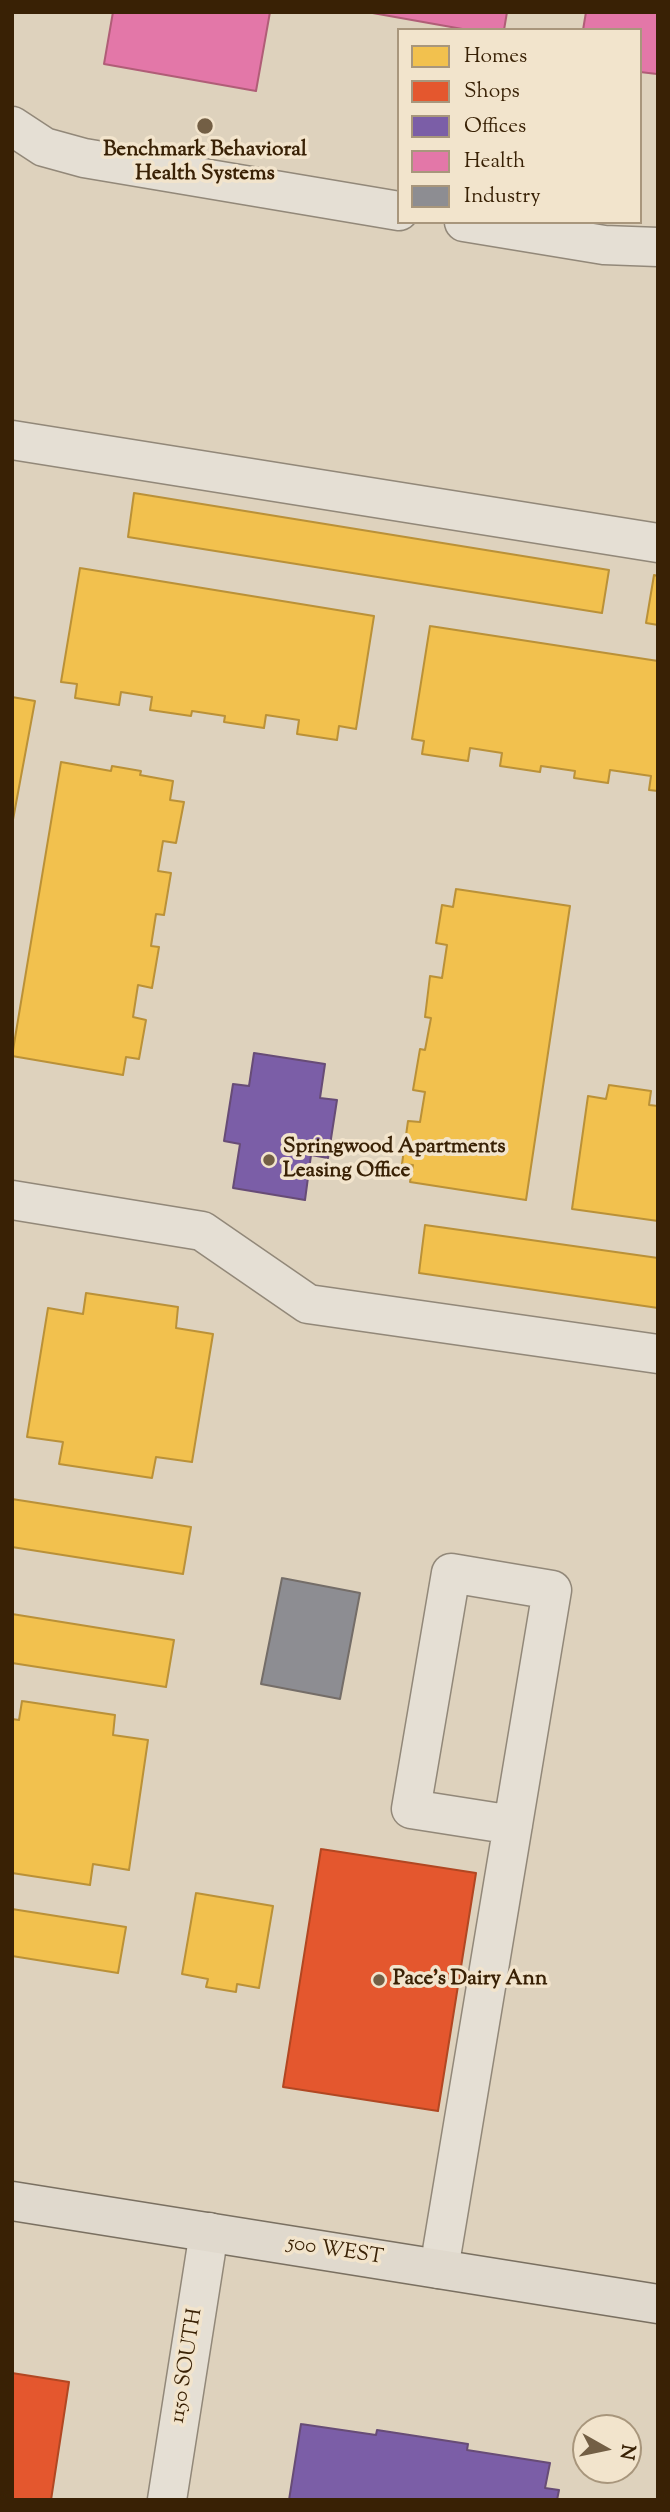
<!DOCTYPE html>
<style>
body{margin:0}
#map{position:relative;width:670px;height:2512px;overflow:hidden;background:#ded2bd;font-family:"Sorts Mill Goudy",serif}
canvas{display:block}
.frame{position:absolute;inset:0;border:14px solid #392105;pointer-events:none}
.legend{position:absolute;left:397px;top:28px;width:245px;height:196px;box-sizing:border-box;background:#f2e4cc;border:2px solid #a8967c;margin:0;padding:9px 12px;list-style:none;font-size:21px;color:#392105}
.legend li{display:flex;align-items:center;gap:14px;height:35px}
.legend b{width:35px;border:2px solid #a8967c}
.north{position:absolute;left:572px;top:2414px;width:70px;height:70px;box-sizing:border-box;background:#f2e4cc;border:2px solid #a8967c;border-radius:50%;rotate:99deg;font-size:19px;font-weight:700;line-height:28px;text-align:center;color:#392105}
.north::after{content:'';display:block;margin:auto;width:24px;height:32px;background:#735f45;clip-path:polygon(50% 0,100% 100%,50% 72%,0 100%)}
</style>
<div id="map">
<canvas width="670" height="2512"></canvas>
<div class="frame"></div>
<ul class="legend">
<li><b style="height:19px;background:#f2c14e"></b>Homes</li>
<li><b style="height:19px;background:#e4572e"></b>Shops</li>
<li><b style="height:19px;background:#7b5ea7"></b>Offices</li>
<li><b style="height:19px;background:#e377a8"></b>Health</li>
<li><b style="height:19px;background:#8d8d92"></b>Industry</li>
</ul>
<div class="north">N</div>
</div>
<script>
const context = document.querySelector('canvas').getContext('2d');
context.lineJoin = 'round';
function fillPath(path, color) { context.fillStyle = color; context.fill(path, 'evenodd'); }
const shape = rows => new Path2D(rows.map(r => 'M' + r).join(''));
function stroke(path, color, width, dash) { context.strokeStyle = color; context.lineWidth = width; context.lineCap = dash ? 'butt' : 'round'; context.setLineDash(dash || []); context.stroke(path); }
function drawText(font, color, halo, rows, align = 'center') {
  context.font = font + ' "Sorts Mill Goudy",serif'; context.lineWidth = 7; context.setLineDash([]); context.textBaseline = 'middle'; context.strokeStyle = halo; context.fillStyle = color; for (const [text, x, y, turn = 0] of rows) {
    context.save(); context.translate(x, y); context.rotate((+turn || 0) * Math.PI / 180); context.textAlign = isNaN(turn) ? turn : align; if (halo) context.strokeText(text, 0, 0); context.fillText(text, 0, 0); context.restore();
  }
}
const homes = shape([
 [134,493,609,570,602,613,128,537,134,493],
 [80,568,374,616,356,729,339,726,337,740,297,734,299,720,266,715,264,728,224,722,225,716,192,711,191,716,150,710,152,697,121,692,119,705,75,698,77,684,61,682,80,568],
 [654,575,658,576,658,625,646,623,654,575],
 [430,626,658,661,658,791,649,790,651,776,610,770,608,783,574,778,575,771,541,766,540,772,500,766,502,753,470,748,468,761,422,754,424,741,412,739,430,626],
 [12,697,35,701,12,825,12,697],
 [61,762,111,771,112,766,141,771,140,775,173,781,170,800,184,802,176,843,163,841,158,871,171,873,164,915,156,914,151,946,159,947,152,988,138,985,133,1017,146,1020,139,1059,126,1057,123,1075,12,1056,61,762],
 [456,889,570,906,526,1200,410,1182,413,1165,402,1164,408,1121,420,1122,425,1092,413,1090,420,1049,425,1050,431,1018,425,1017,430,976,442,978,447,945,436,943,442,905,453,907,456,889],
 [609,1085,651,1091,649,1105,658,1106,658,1221,572,1209,588,1096,606,1099,609,1085],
 [425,1225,658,1258,658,1308,419,1273,425,1225],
 [86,1293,178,1307,176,1328,213,1334,192,1462,156,1457,152,1478,59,1464,63,1442,27,1437,48,1308,83,1314,86,1293],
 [12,1499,191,1527,183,1574,12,1547,12,1499],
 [12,1614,174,1640,166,1687,12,1663,12,1614],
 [22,1701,115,1715,113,1735,148,1740,129,1870,93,1864,90,1885,12,1873,12,1719,19,1720,22,1701],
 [196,1893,273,1906,259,1988,237,1984,236,1992,206,1987,208,1979,182,1974,196,1893],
 [12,1909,126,1927,118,1973,12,1956,12,1909]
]);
fillPath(homes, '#f2c14e');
stroke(homes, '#ba9138', 2);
const shops = shape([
 [321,1849,476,1873,438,2111,283,2087,321,1849],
 [12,2373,69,2382,51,2500,12,2500,12,2373]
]);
fillPath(shops, '#e4572e');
stroke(shops, '#b14722', 2);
const offices = shape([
 [254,1053,325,1064,320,1098,337,1100,328,1158,311,1155,305,1200,233,1188,240,1144,224,1141,233,1084,249,1086,254,1053],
 [301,2424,376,2435,377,2430,468,2444,467,2450,550,2463,545,2488,559,2490,557,2500,289,2500,301,2424]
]);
fillPath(offices, '#7b5ea7');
stroke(offices, '#674c76', 2);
const health = shape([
 [113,12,270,12,256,91,104,64,113,12],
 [367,12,507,12,504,30,468,30,367,12],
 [586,12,658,12,657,74,640,72,640,30,583,30,586,12]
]);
fillPath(health, '#e377a8');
stroke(health, '#b05d77', 2);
const industry = shape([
 [282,1578,360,1593,340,1699,261,1684,282,1578]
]);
fillPath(industry, '#8d8d92');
stroke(industry, '#746d68', 2);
const minor = shape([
 [12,126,44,147,84,158,399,211],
 [464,222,604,245,658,247],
 [12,440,658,543],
 [12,1200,202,1231,308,1304,658,1354],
 [439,2269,454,2179,552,1590,451,1573,411,1809,513,1825],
 [167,2500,209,2232]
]);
const major = shape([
 [12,2201,658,2304]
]);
stroke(minor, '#928879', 41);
stroke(major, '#7a7061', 41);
stroke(minor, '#e5dfd4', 38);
stroke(major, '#e0d9cd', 38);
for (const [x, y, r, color] of [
 [205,126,9,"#735f45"],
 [269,1160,7,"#735f45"],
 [379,1980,7,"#735f45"]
]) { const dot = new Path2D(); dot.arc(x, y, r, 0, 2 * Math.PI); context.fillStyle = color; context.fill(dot); stroke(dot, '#f2e4cc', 2.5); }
drawText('bold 21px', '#392105', '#f2e4cc', [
 ["Benchmark Behavioral",205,151,"center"],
 ["Health Systems",205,175,"center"],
 ["Springwood Apartments",283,1148],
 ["Leasing Office",283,1172],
 ["Pace's Dairy Ann",393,1980]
], 'left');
drawText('21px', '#392105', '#f2e4cc', [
 ["500 WEST",335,2252,9],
 ["1150 SOUTH",188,2366,-81]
]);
</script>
